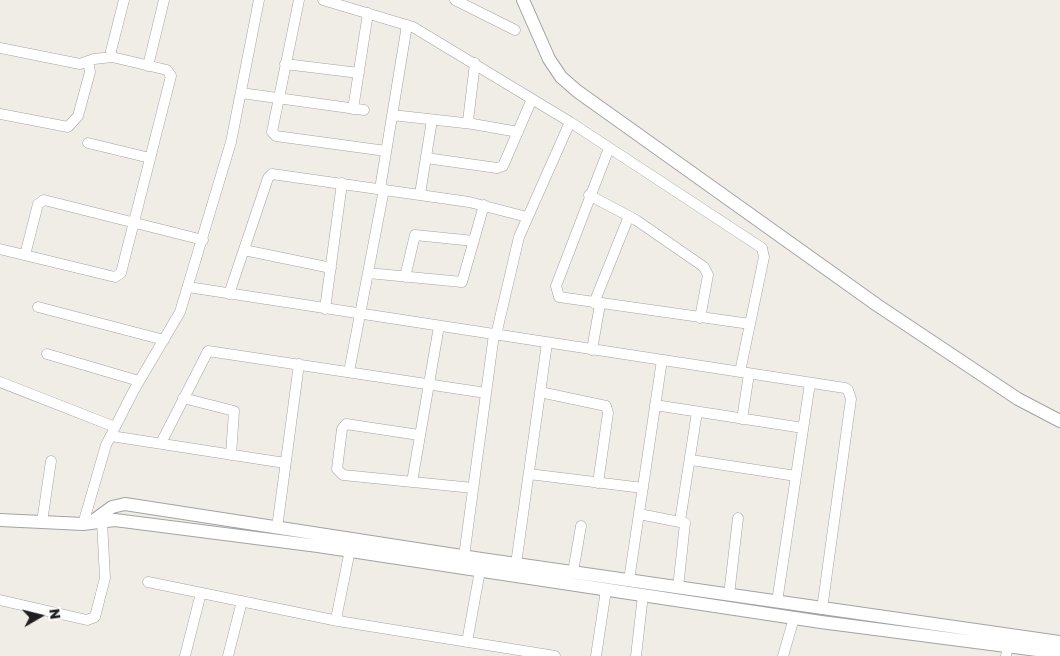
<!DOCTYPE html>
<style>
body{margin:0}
#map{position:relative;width:1060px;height:656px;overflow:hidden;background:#efede5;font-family:"Golos Text",sans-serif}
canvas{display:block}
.north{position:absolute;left:15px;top:591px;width:50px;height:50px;-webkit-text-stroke:4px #fff;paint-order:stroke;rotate:82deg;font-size:14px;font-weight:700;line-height:20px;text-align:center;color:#1f1f1f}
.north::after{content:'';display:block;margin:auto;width:18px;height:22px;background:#1f1f1f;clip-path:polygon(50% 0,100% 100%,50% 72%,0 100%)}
</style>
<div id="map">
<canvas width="1060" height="656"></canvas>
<div class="north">N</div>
</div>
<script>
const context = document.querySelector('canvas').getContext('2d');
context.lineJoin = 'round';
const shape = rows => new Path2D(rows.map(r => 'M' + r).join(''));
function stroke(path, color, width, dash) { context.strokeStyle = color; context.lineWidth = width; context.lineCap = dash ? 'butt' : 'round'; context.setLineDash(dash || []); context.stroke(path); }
const minor = shape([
 [299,0,272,132,276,136,386,151],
 [323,0,413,27,570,122,762,248,764,257,740,372],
 [455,0,515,30],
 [0,48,80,64,94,59,112,57],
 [475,63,468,121,473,124,518,132],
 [285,64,359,73],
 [148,66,164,0],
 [241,93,364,110],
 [353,109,368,13],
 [0,114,68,127,78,116,90,72,88,61],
 [392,115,473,124],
 [88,143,150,158],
 [609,148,556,286,559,297,750,324],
 [426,158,497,168,503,166,532,99],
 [380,189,407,25],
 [420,194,432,120],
 [589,195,636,220,704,267,708,275,700,318],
 [0,249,115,277,121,273,171,76,167,70,112,57,111,51,124,0],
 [244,250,331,268],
 [25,255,38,204,44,200,203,240],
 [368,273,462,282,484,205],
 [405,277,415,235,474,241],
 [188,287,845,388,848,390,851,399,822,609],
 [229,294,268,178,272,174,469,202,527,217],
 [594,303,629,216],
 [38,307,164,340],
 [325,309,342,183],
 [496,335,519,237,570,122],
 [592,350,600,304],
 [47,354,139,381],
 [349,372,384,189],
 [0,382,115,427],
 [540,392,606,406,608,413,598,483],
 [183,398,234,411,231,455],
 [655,405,803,428],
 [742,419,749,374],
 [419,435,346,424,342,429,337,469,343,475,473,488],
 [111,436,285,463],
 [161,443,208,351,486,393],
 [691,460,796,476],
 [529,474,643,488],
 [412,482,439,326],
 [639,514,685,523,678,588],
 [680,521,697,412],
 [42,522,51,461],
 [83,524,106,445,134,390,180,312,231,142,259,0],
 [277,528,299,364],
 [350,550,337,614,338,621,555,656],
 [463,564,494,334],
 [516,564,547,343],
 [573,572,581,526],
 [629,580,662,360],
 [148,582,338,621],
 [729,595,738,518],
 [0,600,87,620,95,617,105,578,102,521],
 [777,602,810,383],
 [467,642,481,565],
 [185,656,201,593],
 [228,656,242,601],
 [596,656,606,590],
 [636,656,643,595],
 [783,656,794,618],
 [1006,656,1008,646]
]);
const tertiary = shape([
 [523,0,549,59,561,77,577,91,877,305,1018,399,1060,421],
 [0,520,83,524,115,520,318,546,821,622,1060,653],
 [93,521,112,507,125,504,481,559,1060,642]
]);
stroke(minor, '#a3a3a3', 11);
stroke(tertiary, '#a3a3a3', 14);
stroke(minor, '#fff', 10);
stroke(tertiary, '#fff', 12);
</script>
